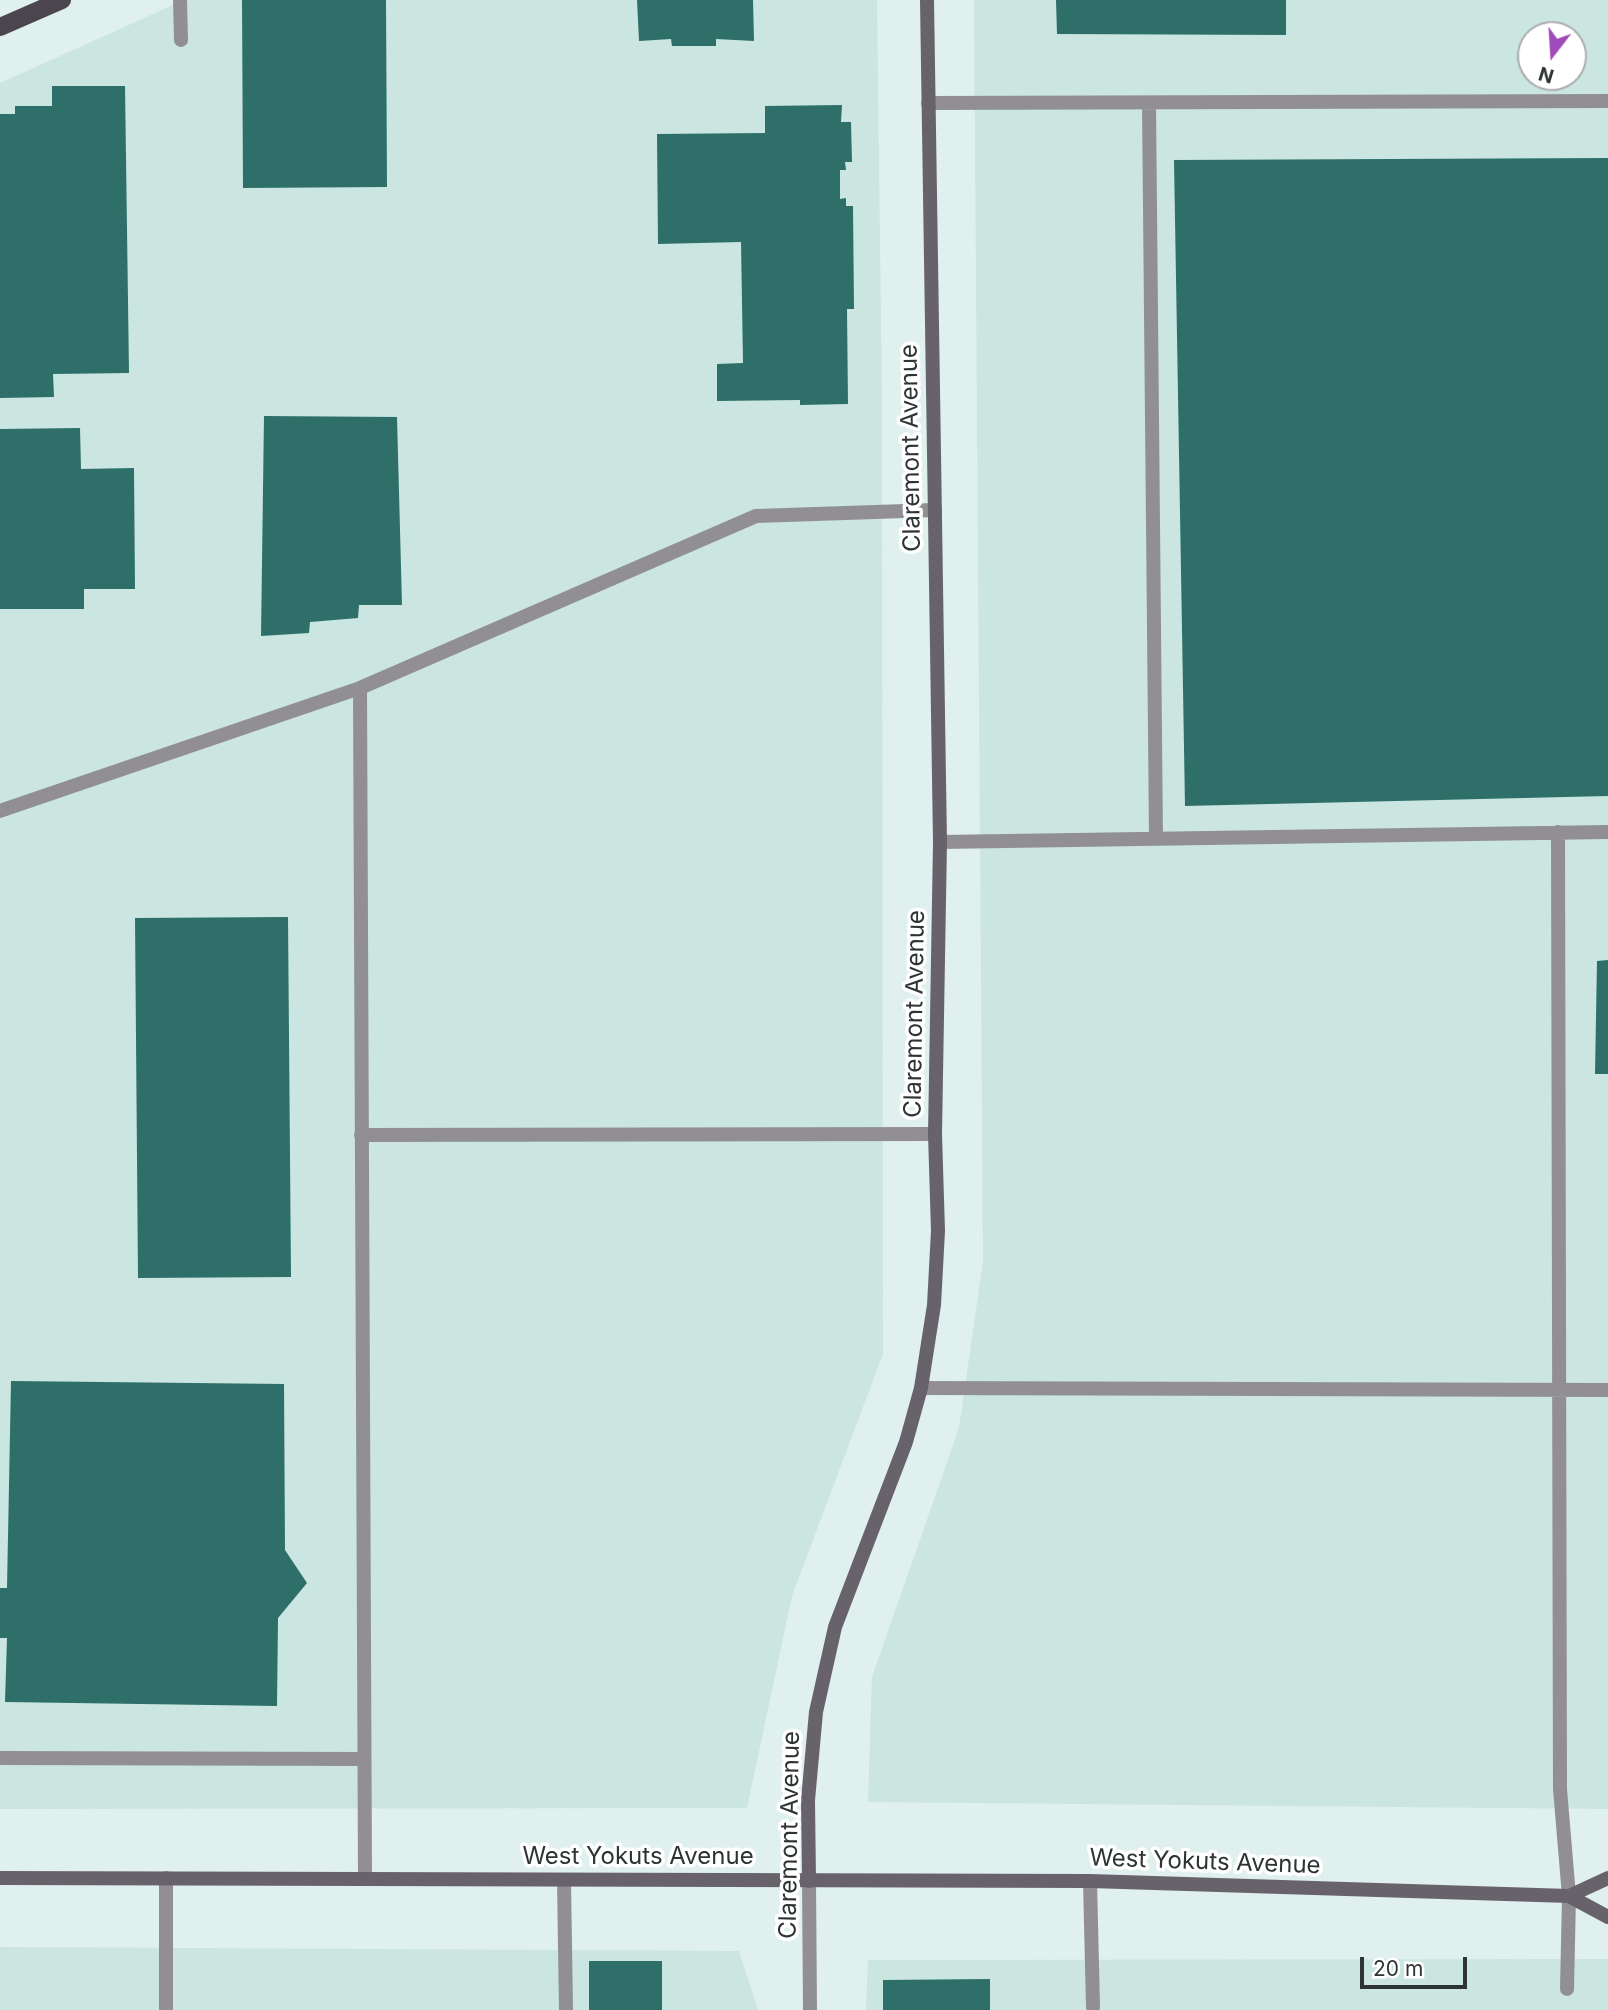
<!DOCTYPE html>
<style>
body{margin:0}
#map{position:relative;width:1608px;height:2010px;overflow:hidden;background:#e0f0ee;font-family:Inter,sans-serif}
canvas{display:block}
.north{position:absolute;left:1517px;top:21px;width:70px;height:70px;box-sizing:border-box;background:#fff;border:2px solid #abaead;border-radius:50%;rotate:197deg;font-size:19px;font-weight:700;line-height:28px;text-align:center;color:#2e3433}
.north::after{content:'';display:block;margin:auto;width:24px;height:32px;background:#9f4bb9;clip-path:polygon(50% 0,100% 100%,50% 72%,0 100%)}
.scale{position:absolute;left:1360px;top:1957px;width:107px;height:32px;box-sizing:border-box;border:4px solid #2e3433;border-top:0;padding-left:9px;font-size:21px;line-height:24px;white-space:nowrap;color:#2e3433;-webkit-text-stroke:5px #fff;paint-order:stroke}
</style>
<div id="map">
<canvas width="1608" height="2010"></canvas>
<div class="north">N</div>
<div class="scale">20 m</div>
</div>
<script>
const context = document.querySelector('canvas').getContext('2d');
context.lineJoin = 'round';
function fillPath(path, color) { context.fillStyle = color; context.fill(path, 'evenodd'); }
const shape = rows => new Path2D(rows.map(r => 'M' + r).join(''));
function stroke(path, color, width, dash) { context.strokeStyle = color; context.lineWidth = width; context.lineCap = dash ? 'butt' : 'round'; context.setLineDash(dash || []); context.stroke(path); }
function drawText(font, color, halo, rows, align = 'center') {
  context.font = font + ' Inter,sans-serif'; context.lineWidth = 7; context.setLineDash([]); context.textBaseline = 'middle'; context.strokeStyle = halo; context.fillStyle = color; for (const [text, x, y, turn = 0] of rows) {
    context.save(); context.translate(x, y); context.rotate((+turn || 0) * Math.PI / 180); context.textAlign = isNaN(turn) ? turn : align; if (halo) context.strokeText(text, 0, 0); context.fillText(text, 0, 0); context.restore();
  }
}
fillPath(shape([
 [184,0,877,0,882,407,883,1354,792,1596,747,1808,0,1809,0,83],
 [974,0,1608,0,1608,1809,868,1802,872,1677,959,1428,983,1261],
 [1531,35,1573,35,1573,77,1531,77],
 [0,1947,739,1951,758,2010,0,2010],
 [1608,1959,1608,2010,866,2010,868,1960]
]), '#cbe5e1');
fillPath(shape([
 [242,0,386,0,387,187,243,188],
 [637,0,753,0,754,41,716,39,716,46,672,46,671,39,639,41],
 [1056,0,1286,0,1286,35,1057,34],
 [52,86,125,86,129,373,53,374,54,397,0,398,0,114,15,114,15,106,52,106],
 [842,105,841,122,851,122,852,162,845,162,846,170,840,170,840,199,846,198,846,206,853,206,854,309,847,309,848,404,800,405,800,400,717,401,717,364,743,363,741,242,658,244,657,134,765,133,765,106],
 [1608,158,1608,796,1185,806,1174,160],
 [264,416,397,417,402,605,359,605,358,618,310,622,309,633,261,636],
 [80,428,81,469,134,468,135,589,84,589,84,609,0,609,0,429],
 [288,917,291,1277,138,1278,135,918],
 [1608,960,1608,1074,1595,1074,1597,961],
 [11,1381,284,1384,285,1550,307,1583,278,1618,277,1706,5,1702,7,1638,0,1638,0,1588,7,1588],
 [589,1961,662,1961,662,2010,589,2010],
 [990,1979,990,2010,883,2010,883,1980]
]), '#2e6f69');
stroke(shape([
 [180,0,181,40],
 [928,103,1608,101],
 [1149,103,1156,838],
 [360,688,365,1879],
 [0,811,360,688,756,516,935,510],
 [1558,832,1560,1789,1569,1896,1567,1989],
 [940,842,1608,832],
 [361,1135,935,1134],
 [921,1388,1608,1390],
 [0,1758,363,1759],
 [564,1880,566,2010],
 [1090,1881,1093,2007],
 [166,2008,166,1878]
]), '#928f94', 14);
stroke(shape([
 [809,1881,810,2010]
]), '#928f94', 14);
stroke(shape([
 [0,1878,1090,1881,1569,1896,1608,1917],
 [809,1881,808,1800,816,1712,835,1627,906,1442,921,1388,934,1305,938,1231,935,1134,940,842,927,0],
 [1569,1896,1608,1878]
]), '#68636a', 14);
stroke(shape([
 [0,27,62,0]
]), '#4b454d', 18);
drawText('24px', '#2e3433', '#fff', [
 ["Claremont Avenue",911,448,-91],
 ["Claremont Avenue",915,1014,-89],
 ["Claremont Avenue",790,1835,-89],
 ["West Yokuts Avenue",638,1857],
 ["West Yokuts Avenue",1205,1862,2]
]);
</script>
